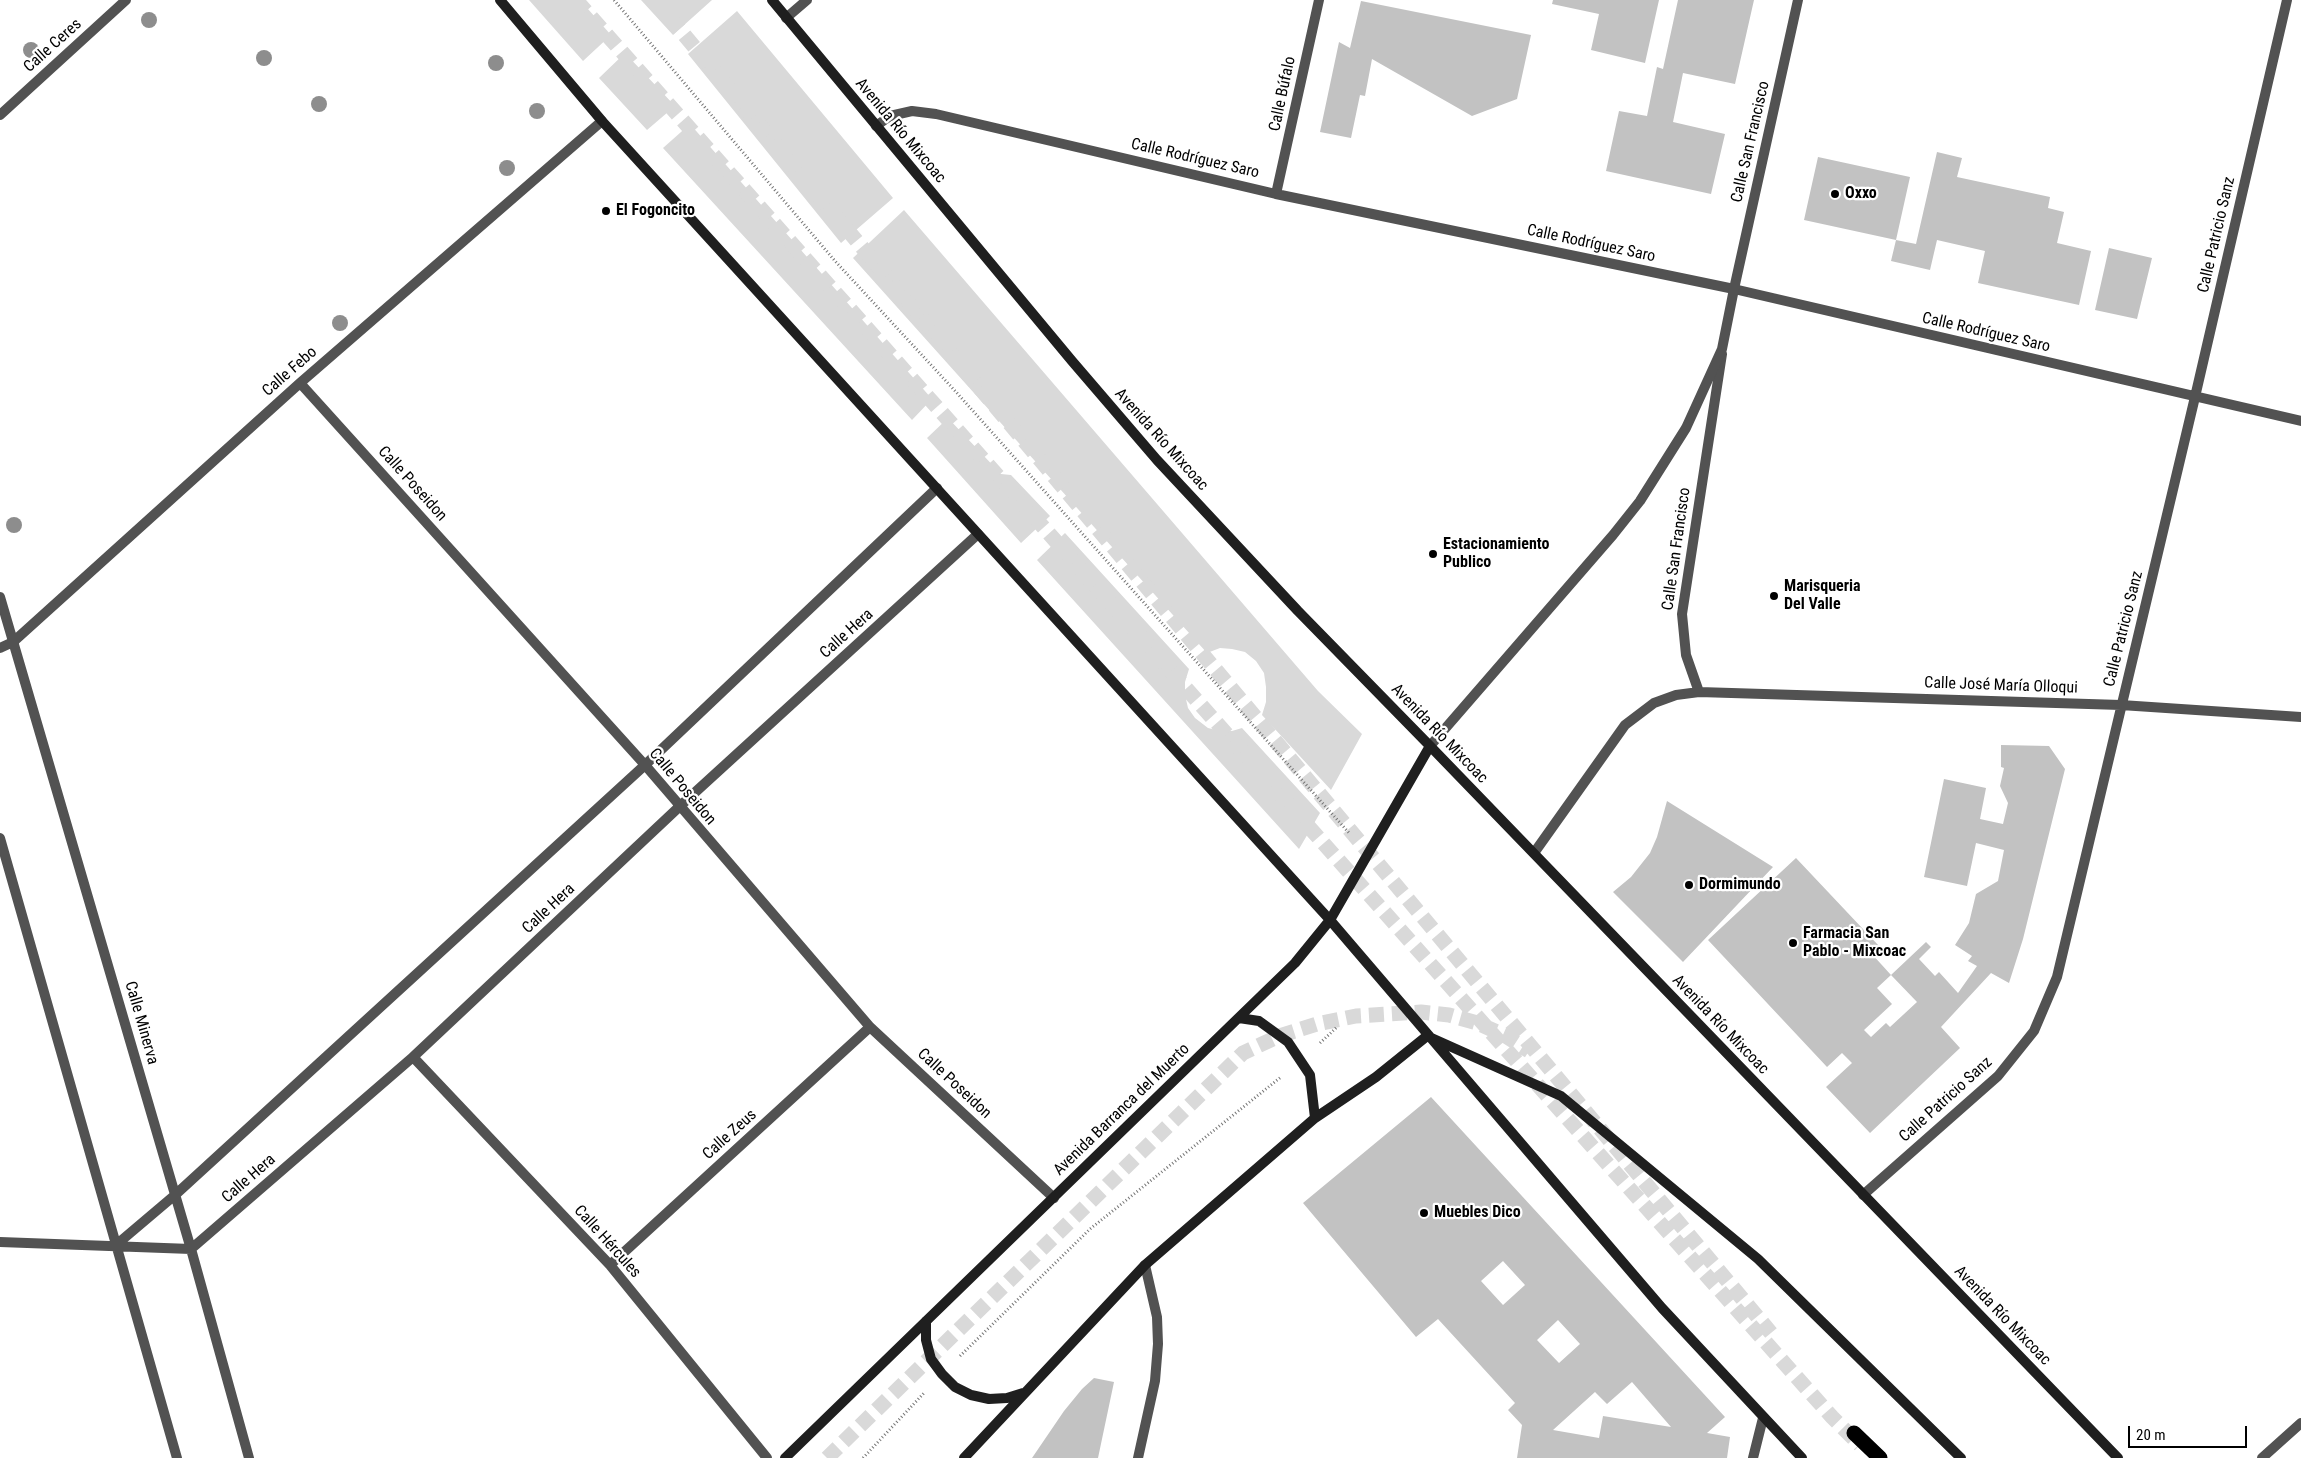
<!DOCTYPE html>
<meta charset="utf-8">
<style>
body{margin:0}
#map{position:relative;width:2301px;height:1458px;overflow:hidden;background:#fff;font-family:"Roboto Condensed",sans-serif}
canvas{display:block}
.scale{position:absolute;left:2128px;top:1426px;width:119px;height:22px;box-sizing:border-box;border:2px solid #000;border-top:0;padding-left:6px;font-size:15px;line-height:18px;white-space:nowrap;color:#000;-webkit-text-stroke:4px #fff;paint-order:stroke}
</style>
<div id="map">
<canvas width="2301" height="1458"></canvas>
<div class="scale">20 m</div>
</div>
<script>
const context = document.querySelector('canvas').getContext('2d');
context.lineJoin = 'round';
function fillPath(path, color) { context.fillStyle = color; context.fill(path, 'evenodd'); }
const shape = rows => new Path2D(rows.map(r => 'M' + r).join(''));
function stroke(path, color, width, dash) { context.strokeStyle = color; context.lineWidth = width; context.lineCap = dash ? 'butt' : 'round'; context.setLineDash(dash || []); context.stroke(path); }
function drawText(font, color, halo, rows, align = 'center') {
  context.font = font + ' "Roboto Condensed",sans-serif'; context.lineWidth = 4.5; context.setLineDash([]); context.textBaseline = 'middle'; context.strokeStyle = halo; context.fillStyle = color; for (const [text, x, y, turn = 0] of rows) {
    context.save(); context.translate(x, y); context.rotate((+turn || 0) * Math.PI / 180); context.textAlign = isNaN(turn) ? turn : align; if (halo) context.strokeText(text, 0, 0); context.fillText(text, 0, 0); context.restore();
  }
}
fillPath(shape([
 [529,0,580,0,611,35,583,61],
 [641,0,712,0,673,35],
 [737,11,893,198,841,243,688,54],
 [625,53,675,106,647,130,599,78],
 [690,124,932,399,912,420,663,148],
 [904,210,1318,691,1362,734,1331,790,1262,715,1266,702,1266,687,1264,673,1256,661,1245,652,1232,649,1220,648,1207,653,853,258],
 [948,418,1001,474,1011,475,1050,516,1021,543,927,438],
 [1065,533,1189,669,1185,682,1185,695,1188,708,1195,718,1208,728,1220,731,1232,731,1242,728,1320,813,1299,849,1037,560]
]), '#d9d9d9');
fillPath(shape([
 [1553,0,1659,0,1645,63,1591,50,1599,14,1552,4],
 [1678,0,1754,0,1735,84,1683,73,1673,122,1725,134,1711,194,1606,171,1619,111,1647,116,1657,67,1663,69],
 [1361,1,1531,35,1517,99,1472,116,1372,59,1365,96,1360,95,1351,138,1320,132,1339,42,1350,48],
 [1937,152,1962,158,1957,177,2050,197,2048,208,2064,212,2057,243,2091,251,2079,305,1978,283,1985,251,1937,240,1930,270,1891,261,1896,240,1916,244],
 [1818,157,1910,177,1896,240,1804,220],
 [2109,248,2152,258,2137,319,2095,310],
 [2001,745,2049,746,2065,769,2023,939,2009,983,1991,973,1941,1027,1960,1048,1870,1133,1826,1087,1852,1063,1842,1053,1827,1067,1708,940,1796,858,1879,946,1871,953,1891,975,1877,988,1892,1004,1864,1030,1871,1037,1886,1023,1890,1027,1917,1002,1891,975,1926,942,1931,947,1919,959,1935,976,1939,972,1958,993,1977,966,1968,961,1972,956,1955,945,1969,923,1976,894,1998,881,2004,850,1976,843,1967,886,1924,877,1944,779,1986,788,1980,819,2003,824,2008,803,2000,786,2004,768,2001,767],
 [1667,801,1773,867,1683,962,1613,892,1631,877,1650,853,1657,837],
 [1431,1097,1725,1417,1707,1433,1730,1437,1727,1458,1517,1458,1522,1425,1508,1410,1515,1403,1438,1319,1416,1337,1303,1203],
 [1503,1261,1525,1285,1503,1305,1481,1281],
 [1558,1320,1580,1344,1559,1363,1537,1340],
 [1632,1382,1671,1427,1603,1416,1599,1438,1553,1430,1595,1392,1607,1404],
 [1094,1378,1114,1382,1098,1458,1032,1458,1064,1411,1082,1389]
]), '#c2c2c2');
stroke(shape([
 [576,0,1832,1417,1860,1445],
 [655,0,1771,1333],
 [827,1458,1243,1053,1279,1036,1317,1024,1356,1016,1421,1012,1449,1015,1477,1023,1504,1035,1529,1051]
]), '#d9d9d9', 15, [15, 8]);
stroke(shape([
 [614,0,835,261,957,393,1350,834],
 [1320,1043,1337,1027],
 [960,1356,1090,1229,1281,1077],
 [863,1458,924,1393]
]), '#747474', 3, [1, 2.5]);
stroke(shape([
 [786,18,807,0],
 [0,115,126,0],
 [876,126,890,116,912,111,936,114,1276,194,1734,289,2301,421],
 [1276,194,1319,0],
 [300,383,645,765,870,1027,1054,1198],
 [0,597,191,1249,249,1458],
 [0,648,13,642,300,383,602,121],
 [1699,692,1686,655,1682,614,1722,354],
 [0,838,177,1458],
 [1534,853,1625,725,1654,703,1676,695,1699,692,2121,705,2301,717],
 [413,1057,610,1265,767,1458],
 [1863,1195,1998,1076,2034,1031,2057,977,2195,397,2287,0],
 [0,1242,191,1249,413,1057,679,807,978,534],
 [116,1245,175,1195,645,765,937,488],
 [610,1265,870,1027],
 [1138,1458,1155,1381,1158,1344,1157,1317,1145,1265],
 [1753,1458,1763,1418]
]), '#525252', 10);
stroke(shape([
 [1430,746,1613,535,1640,501,1686,428,1722,349,1734,289,1798,0],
 [2262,1458,2301,1423]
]), '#525252', 10);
stroke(shape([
 [500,0,602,121,1330,920,1662,1308,1802,1458],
 [772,0,1072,361,1157,460,1298,611,1430,746,2118,1458],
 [1239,1018,1259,1021,1288,1042,1310,1075,1315,1118],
 [926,1321,926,1340,931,1359,942,1374,955,1387,971,1395,989,1399,1007,1398,1023,1393],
 [785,1458,1295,963,1330,920,1430,746],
 [964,1458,1145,1265,1315,1118,1376,1077,1427,1036,1561,1096,1758,1259,1961,1458]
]), '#1f1f1f', 10);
stroke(shape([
 [1854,1433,1880,1458]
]), '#000', 15);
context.fillStyle = '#8d8d8d';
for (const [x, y] of [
 [149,20],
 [31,50],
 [264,58],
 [496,63],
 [319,104],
 [537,111],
 [507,168],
 [340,323],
 [14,525]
]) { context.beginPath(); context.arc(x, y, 8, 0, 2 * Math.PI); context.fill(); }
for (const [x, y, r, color] of [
 [1835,194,5,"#000"],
 [606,211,5,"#000"],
 [1433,554,5,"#000"],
 [1774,596,5,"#000"],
 [1689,885,5,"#000"],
 [1793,943,5,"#000"],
 [1424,1213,5,"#000"]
]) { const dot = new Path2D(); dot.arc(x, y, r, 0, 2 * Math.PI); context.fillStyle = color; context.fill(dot); stroke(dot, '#fff', 2); }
drawText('16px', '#000', '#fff', [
 ["Calle Ceres",53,46,-42],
 ["Calle Búfalo",1283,94,-78],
 ["Avenida Río Mixcoac",900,131,50],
 ["Calle San Francisco",1751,142,-77],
 ["Calle Rodríguez Saro",1195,159,13],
 ["Calle Patricio Sanz",2217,235,-77],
 ["Calle Rodríguez Saro",1591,244,12],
 ["Calle Rodríguez Saro",1986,333,13],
 ["Calle Febo",290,372,-41],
 ["Avenida Río Mixcoac",1161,440,48],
 ["Calle Poseidon",412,484,48],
 ["Calle San Francisco",1677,549,-82],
 ["Calle Patricio Sanz",2124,629,-76],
 ["Calle Hera",847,634,-42],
 ["Calle José María Olloqui",2001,686,2],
 ["Avenida Río Mixcoac",1439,734,46],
 ["Calle Poseidon",682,787,50],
 ["Calle Hera",549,909,-43],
 ["Calle Minerva",141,1023,74],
 ["Avenida Río Mixcoac",1720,1025,46],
 ["Calle Poseidon",954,1084,43],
 ["Calle Patricio Sanz",1946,1100,-42],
 ["Avenida Barranca del Muerto",1122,1110,-44],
 ["Calle Zeus",730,1135,-42],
 ["Calle Hera",249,1179,-41],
 ["Calle Hércules",607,1242,48],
 ["Avenida Río Mixcoac",2002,1316,46]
]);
drawText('bold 16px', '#000', '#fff', [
 ["Oxxo",1845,194],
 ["El Fogoncito",616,211],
 ["Estacionamiento",1443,545],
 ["Publico",1443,563],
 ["Marisqueria",1784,587],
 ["Del Valle",1784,605],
 ["Dormimundo",1699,885],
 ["Farmacia San",1803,934],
 ["Pablo - Mixcoac",1803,952],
 ["Muebles Dico",1434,1213]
], 'left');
</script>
